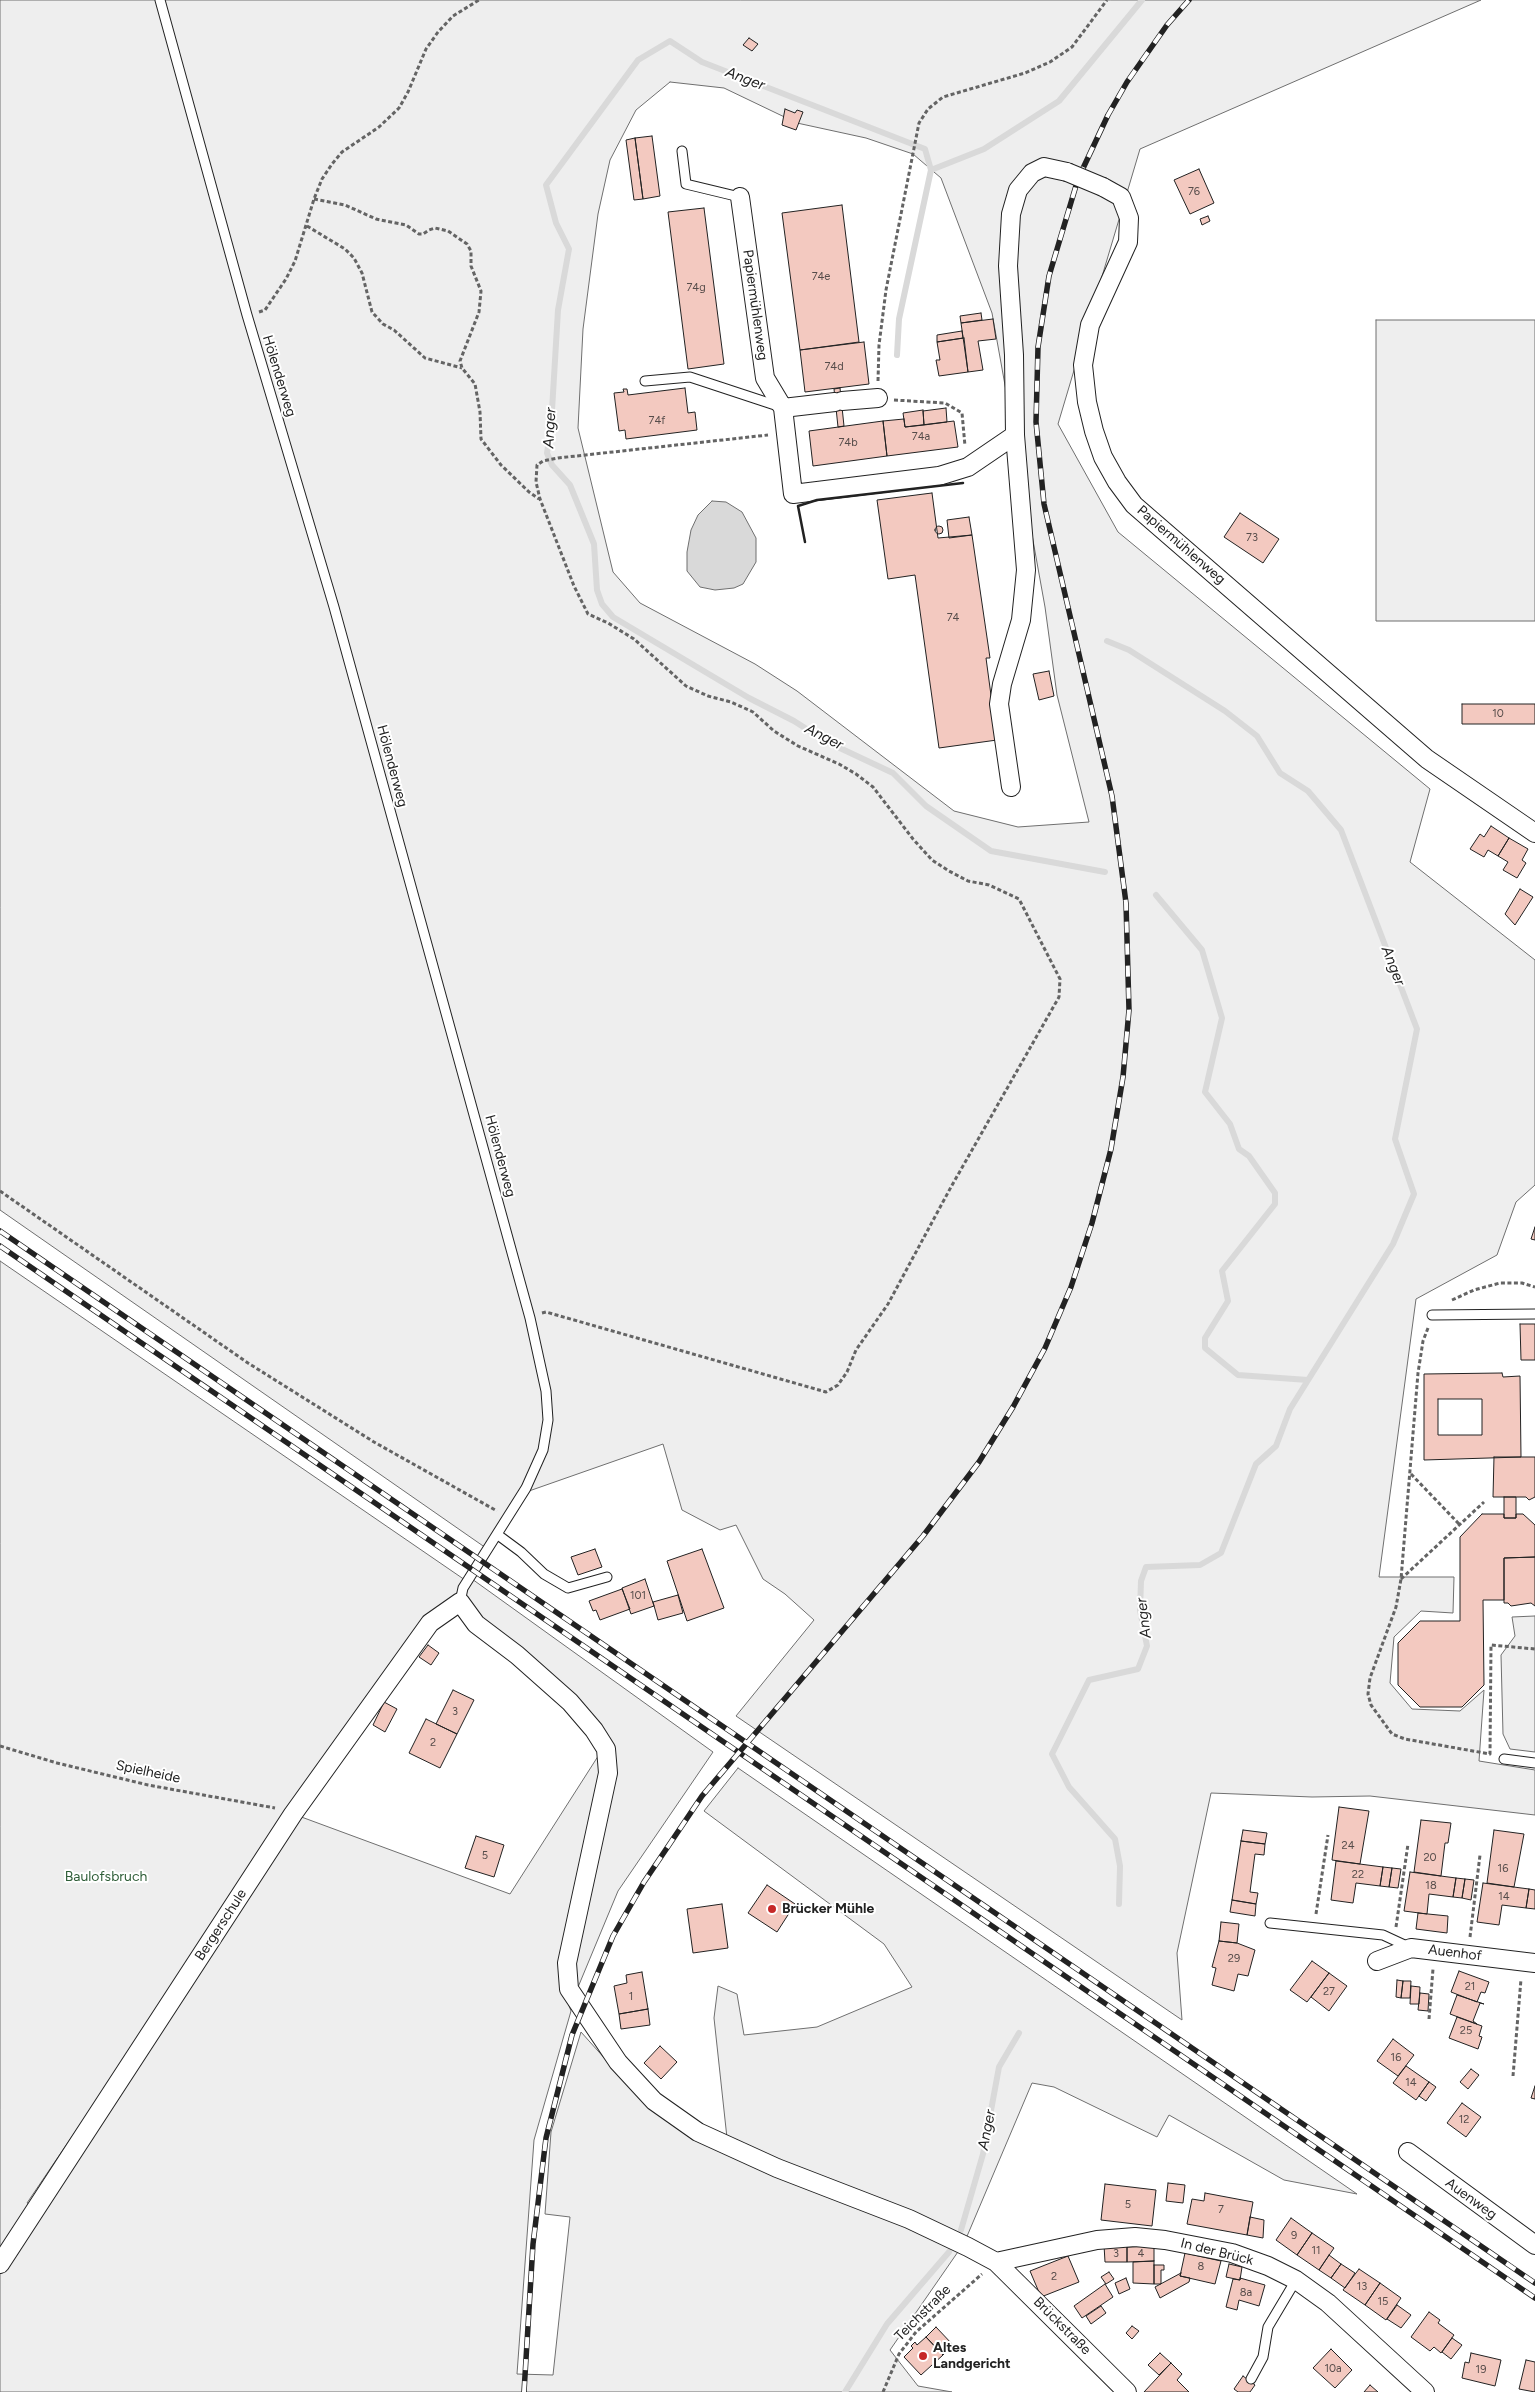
<!DOCTYPE html>
<meta charset="utf-8">
<style>
body{margin:0}
canvas{display:block;background:#fff}
</style>
<canvas width="1535" height="2392"></canvas>
<script>
const context = document.querySelector('canvas').getContext('2d');
context.lineJoin = 'round';
function fillPath(path, color) { context.fillStyle = color; context.fill(path, 'evenodd'); }
const shape = rows => new Path2D(rows.map(r => 'M' + r).join(''));
function stroke(path, color, width, dash) { context.strokeStyle = color; context.lineWidth = width; context.lineCap = dash ? 'butt' : 'round'; context.setLineDash(dash || []); context.stroke(path); }
function drawText(font, color, halo, rows, align = 'center') {
  context.font = font + ' Figtree,sans-serif'; context.lineWidth = 4; context.setLineDash([]); context.textBaseline = 'middle'; context.strokeStyle = halo; context.fillStyle = color; for (const [text, x, y, turn = 0] of rows) {
    context.save(); context.translate(x, y); context.rotate((+turn || 0) * Math.PI / 180); context.textAlign = isNaN(turn) ? turn : align; if (halo) context.strokeText(text, 0, 0); context.fillText(text, 0, 0); context.restore();
  }
}
const green = shape([
 [0,0,1481,0,1140,149,1058,424,1118,532,1430,789,1410,862,1535,960,1535,1185,1516,1202,1497,1255,1416,1299,1379,1577,1454,1577,1453,1613,1421,1611,1394,1637,1390,1683,1412,1709,1460,1711,1484,1690,1479,1761,1535,1770,1535,1815,1370,1796,1312,1797,1211,1793,1177,1953,1182,2020,736,1716,814,1620,785,1594,763,1579,736,1525,720,1530,682,1510,663,1444,529,1491,545,1451,550,1421,549,1390,534,1319,528,1321,543,1391,545,1420,540,1449,523,1487,486,1548,0,1210,0,0],
 [670,82,724,88,797,123,866,138,913,154,941,178,992,313,1045,607,1057,695,1089,822,1018,827,954,811,797,691,755,664,640,603,613,572,578,428,583,329,598,214,610,160,636,110,670,82],
 [1376,320,1535,320,1535,621,1376,621,1376,320],
 [0,1261,465,1580,457,1601,251,1872,27,2203,43,2208,296,1815,510,1894,602,1750,605,1774,563,1990,571,2011,534,2140,517,2374,553,2375,570,2217,545,2214,551,2132,581,2032,650,2109,692,2139,781,2176,962,2246,890,2350,918,2386,952,2392,0,2392,0,1261],
 [472,1579,713,1752,618,1891,576,1992,571,1987,608,1749,463,1601,466,1589,472,1579],
 [1535,1616,1535,1752,1510,1749,1503,1734,1501,1655,1515,1636,1512,1617,1535,1616],
 [738,1768,1357,2194,1284,2180,1169,2115,1157,2137,1054,2087,1032,2083,965,2241,727,2138,714,2018,718,1986,737,1994,744,2035,817,2027,912,1987,884,1944,704,1811,738,1768]
]);
fillPath(green, '#eee');
stroke(green, '#6f6f6f', 1);
const water = shape([
 [712,501,726,502,742,512,756,538,756,562,743,584,734,588,715,590,700,587,687,571,687,552,691,530,698,515,712,501]
]);
fillPath(water, '#d9d9d9');
stroke(water, '#6f6f6f', 1);
stroke(shape([
 [931,170,984,149,1059,101,1142,0],
 [897,355,899,319,931,170,925,149,702,62,670,41,638,60,546,185,556,223,569,249,558,310,551,427,547,453,552,465,570,485,594,544,597,590,602,604,613,617,749,698,794,721,827,742,893,773,926,806,991,851,1105,872],
 [1107,641,1129,650,1225,711,1257,736,1280,773,1308,791,1341,830,1417,1029,1395,1139,1414,1194,1393,1244,1290,1409,1276,1446,1256,1464,1221,1553,1200,1565,1146,1567,1141,1581,1140,1610,1147,1646,1138,1669,1089,1680,1052,1754,1069,1787,1115,1839,1120,1866,1119,1904],
 [1156,895,1202,950,1222,1018,1205,1092,1230,1124,1239,1149,1249,1156,1275,1193,1275,1204,1222,1271,1228,1301,1205,1338,1205,1348,1238,1375,1308,1380],
 [961,2230,983,2154,999,2067,1019,2033],
 [845,2392,887,2324,949,2252]
]), '#d9d9d9', 6);
const building = shape([
 [749,38,758,44,752,51,743,45,749,38],
 [785,109,795,113,797,110,803,112,796,130,782,125,785,109],
 [652,136,660,196,643,199,635,138,652,136],
 [635,138,643,199,634,200,626,140,635,138],
 [1199,169,1214,203,1190,214,1174,180,1199,169],
 [842,205,859,342,800,350,782,213,842,205],
 [704,208,724,364,688,369,668,212,704,208],
 [1208,216,1210,221,1202,225,1200,219,1208,216],
 [981,313,982,320,961,323,960,316,981,313],
 [993,319,996,339,978,341,983,370,968,372,961,323,993,319],
 [962,331,963,338,937,342,937,335,962,331],
 [964,338,968,372,939,376,936,360,940,360,937,342,964,338],
 [864,342,869,384,805,392,800,350,864,342],
 [685,388,688,413,695,412,697,430,626,439,625,430,619,431,614,393,624,392,623,389,627,389,628,395,685,388],
 [840,388,844,426,838,427,834,389,840,388],
 [946,408,947,422,924,425,923,411,946,408],
 [923,410,924,425,905,427,903,413,923,410],
 [904,419,905,427,954,421,958,447,887,456,883,421,904,419],
 [883,421,887,456,813,466,809,431,883,421],
 [932,493,938,538,972,535,990,658,986,658,997,740,939,748,915,575,888,579,877,500,932,493],
 [1240,513,1279,539,1263,563,1224,537,1240,513],
 [969,517,972,535,949,538,947,520,969,517],
 '935 530a4 4 0 1 1 8 0a4 4 0 1 1-8 0Z',
 [1049,671,1054,696,1039,700,1033,674,1049,671],
 [1462,704,1535,704,1535,724,1462,724,1462,704],
 [1491,826,1509,838,1498,856,1488,850,1484,857,1470,849,1480,834,1484,837,1491,826],
 [1509,838,1528,849,1522,860,1526,863,1517,878,1503,870,1508,862,1498,856,1509,838],
 [1520,889,1533,897,1515,925,1505,914,1520,889],
 [1535,1227,1535,1240,1531,1239,1535,1227],
 [1520,1324,1535,1324,1535,1360,1521,1360,1520,1324],
 [1502,1373,1503,1377,1520,1376,1521,1457,1424,1460,1424,1374,1502,1373],
 [1438,1399,1482,1399,1482,1435,1438,1435,1438,1399],
 [1494,1457,1535,1457,1535,1497,1529,1500,1526,1497,1493,1497,1494,1457],
 [1504,1497,1516,1497,1516,1518,1504,1518,1504,1497],
 [1482,1514,1504,1514,1504,1518,1516,1518,1516,1514,1523,1514,1535,1525,1535,1557,1504,1558,1504,1600,1483,1600,1484,1685,1462,1707,1420,1707,1398,1685,1398,1643,1420,1621,1460,1621,1460,1537,1482,1514],
 [595,1549,602,1567,578,1575,571,1557,595,1549],
 [702,1549,724,1608,687,1621,667,1561,702,1549],
 [1535,1557,1535,1606,1531,1603,1511,1606,1508,1603,1504,1603,1504,1558,1535,1557],
 [645,1579,654,1606,631,1614,622,1588,645,1579],
 [622,1589,630,1609,600,1620,596,1610,593,1611,589,1601,622,1589],
 [678,1595,683,1613,658,1620,653,1602,678,1595],
 [428,1645,439,1653,431,1665,419,1657,428,1645],
 [453,1690,474,1700,457,1734,436,1724,453,1690],
 [384,1702,397,1709,385,1732,373,1725,384,1702],
 [426,1719,457,1734,440,1768,409,1753,426,1719],
 [1339,1807,1369,1811,1360,1864,1332,1860,1339,1807],
 [1421,1820,1451,1823,1448,1843,1445,1843,1441,1876,1414,1872,1421,1820],
 [1243,1830,1267,1833,1265,1844,1241,1841,1243,1830],
 [1494,1830,1524,1834,1514,1887,1487,1883,1494,1830],
 [476,1836,504,1845,494,1877,465,1868,476,1836],
 [1241,1841,1265,1844,1264,1855,1255,1854,1250,1892,1258,1893,1256,1904,1232,1900,1241,1841],
 [1336,1861,1383,1867,1380,1886,1356,1883,1353,1903,1331,1900,1336,1861],
 [1383,1867,1392,1868,1389,1887,1380,1886,1383,1867],
 [1392,1868,1401,1869,1398,1888,1389,1887,1392,1868],
 [1410,1872,1456,1878,1453,1897,1429,1894,1427,1914,1404,1911,1410,1872],
 [1456,1878,1465,1879,1462,1898,1453,1897,1456,1878],
 [1465,1879,1474,1880,1471,1900,1462,1898,1465,1879],
 [1483,1883,1529,1889,1526,1908,1502,1905,1499,1925,1477,1922,1483,1883],
 [767,1885,795,1904,777,1932,748,1913,767,1885],
 [1529,1889,1535,1890,1535,1909,1526,1908,1529,1889],
 [1232,1900,1256,1904,1255,1916,1230,1912,1232,1900],
 [722,1904,728,1948,693,1953,687,1909,722,1904],
 [1418,1913,1448,1916,1447,1933,1416,1929,1418,1913],
 [1221,1922,1239,1924,1237,1943,1219,1941,1221,1922],
 [1219,1941,1237,1943,1255,1950,1248,1976,1238,1974,1234,1991,1212,1985,1216,1968,1212,1967,1219,1941],
 [1312,1961,1329,1973,1307,2002,1290,1990,1312,1961],
 [1459,1971,1489,1982,1485,1993,1481,1992,1477,2002,1451,1992,1459,1971],
 [642,1972,648,2009,619,2014,614,1986,627,1983,626,1975,642,1972],
 [1329,1973,1347,1986,1329,2011,1311,1997,1329,1973],
 [1397,1980,1403,1981,1401,1998,1396,1997,1397,1980],
 [1403,1981,1411,1981,1410,1998,1401,1998,1403,1981],
 [1411,1986,1420,1987,1419,2004,1410,2004,1411,1986],
 [1420,1993,1429,1994,1428,2011,1418,2010,1420,1993],
 [1457,1995,1484,2004,1480,2003,1473,2021,1477,2024,1450,2014,1457,1995],
 [648,2009,650,2025,621,2029,619,2014,648,2009],
 [1457,2017,1482,2026,1479,2036,1482,2037,1478,2049,1449,2038,1457,2017],
 [1393,2039,1414,2055,1398,2076,1377,2061,1393,2039],
 [660,2046,677,2062,661,2079,644,2063,660,2046],
 [1406,2066,1429,2082,1416,2100,1393,2083,1406,2066],
 [1471,2069,1479,2075,1468,2089,1460,2082,1471,2069],
 [1429,2082,1436,2087,1426,2101,1419,2096,1429,2082],
 [1535,2086,1535,2099,1531,2098,1535,2086],
 [1462,2103,1481,2117,1466,2137,1447,2123,1462,2103],
 [1168,2183,1185,2185,1183,2203,1166,2201,1168,2183],
 [1105,2184,1156,2190,1152,2226,1101,2220,1105,2184],
 [1205,2193,1253,2202,1247,2235,1187,2224,1192,2199,1204,2201,1205,2193],
 [1250,2217,1264,2220,1263,2238,1247,2235,1250,2217],
 [1291,2218,1312,2233,1297,2255,1276,2240,1291,2218],
 [1312,2233,1334,2248,1319,2270,1297,2255,1312,2233],
 [1104,2245,1127,2245,1127,2262,1105,2262,1104,2245],
 [1154,2246,1154,2261,1127,2262,1127,2247,1154,2246],
 [1185,2253,1221,2261,1215,2284,1180,2276,1185,2253],
 [1329,2255,1341,2264,1331,2278,1319,2270,1329,2255],
 [1068,2256,1079,2282,1041,2297,1030,2271,1068,2256],
 [1154,2261,1154,2284,1133,2283,1133,2262,1154,2261],
 [1229,2264,1242,2267,1240,2280,1226,2277,1229,2264],
 [1341,2264,1355,2273,1345,2288,1331,2278,1341,2264],
 [1154,2265,1164,2265,1164,2270,1161,2270,1161,2284,1154,2284,1154,2265],
 [1359,2269,1380,2283,1365,2305,1343,2290,1359,2269],
 [1109,2272,1114,2279,1106,2284,1101,2277,1109,2272],
 [1181,2273,1180,2276,1190,2278,1189,2282,1160,2298,1155,2287,1181,2273],
 [1126,2278,1130,2289,1119,2294,1115,2283,1126,2278],
 [1240,2278,1265,2285,1259,2306,1239,2300,1237,2310,1226,2307,1233,2279,1240,2280,1240,2278],
 [1380,2283,1401,2298,1386,2320,1365,2305,1380,2283],
 [1105,2284,1113,2297,1082,2318,1074,2306,1105,2284],
 [1397,2305,1411,2315,1401,2328,1387,2319,1397,2305],
 [1101,2306,1106,2313,1091,2324,1086,2316,1101,2306],
 [1429,2312,1440,2320,1438,2323,1454,2335,1441,2353,1434,2347,1430,2351,1411,2337,1429,2312],
 [1132,2326,1139,2331,1132,2339,1126,2333,1132,2326],
 [936,2327,953,2345,943,2355,926,2337,936,2327],
 [926,2337,943,2355,921,2375,904,2357,913,2348,911,2346,915,2342,917,2345,926,2337],
 [1452,2338,1462,2345,1451,2359,1442,2352,1452,2338],
 [1331,2349,1352,2370,1335,2388,1313,2368,1331,2349],
 [1160,2353,1171,2363,1159,2375,1148,2365,1160,2353],
 [1471,2353,1501,2360,1495,2386,1462,2378,1465,2362,1469,2363,1471,2353],
 [1526,2360,1535,2362,1535,2392,1519,2389,1526,2360],
 [1171,2363,1182,2374,1177,2380,1189,2392,1144,2392,1171,2363],
 [1243,2376,1255,2385,1250,2392,1238,2392,1234,2389,1243,2376],
 [1370,2385,1378,2392,1364,2392,1370,2385]
]);
fillPath(building, '#f3c9c0');
stroke(building, '#222', 1);
const lane = shape([
 [160,0,247,315,334,607,530,1318,546,1391,548,1420,543,1450,526,1488,463,1588,460,1602],
 [682,151,686,184,740,197],
 [645,381,690,377,781,407],
 [1432,1315,1535,1314],
 [498,1535,521,1552,544,1574,568,1588,607,1577],
 [1504,1759,1535,1763],
 [1270,1923,1383,1935,1411,1948],
 [1251,2379,1263,2357,1268,2327,1296,2280]
]);
const street = shape([
 [1103,187,1121,197,1129,218,1128,242,1090,325,1083,365,1087,402,1094,431,1103,457,1117,482,1134,505,1427,759,1535,833],
 [740,197,765,378,783,408,793,494,939,476,968,467,1015,435,1014,355,1008,266,1011,214,1018,190,1032,173,1044,167,1067,172],
 [842,401,878,398],
 [783,408,835,402],
 [1011,787,999,704,1002,684,1021,620,1026,570,1015,435],
 [1377,1961,1411,1948,1535,1963],
 [1408,2152,1535,2245],
 [996,2262,1097,2240,1135,2237,1165,2240,1232,2253,1268,2266,1296,2280,1328,2303,1425,2392],
 [0,2264,293,1814,430,1623,460,1602,476,1624,517,1655,570,1702,594,1730,606,1749,608,1773,567,1963,569,1989,618,2062,654,2101,698,2132,777,2168,909,2219,968,2247,996,2262,1127,2392]
]);
stroke(lane, '#222', 11);
stroke(street, '#222', 20);
stroke(shape([
 [314,199,345,205,376,219,406,225,419,234,423,234,429,230,435,228,448,231,467,244,471,251,471,266,481,291,479,312,460,361,462,368,475,384,480,412,481,439,501,465,529,492,539,499],
 [307,226,345,249,354,258,362,273,372,312,383,324,394,330,425,358,462,368],
 [259,312,265,310,286,279,295,261,314,199,322,179,332,164,342,152,379,127,399,108,408,92,426,49,438,32,453,16,479,0],
 [878,381,879,345,886,290,919,123,928,109,943,97,1025,73,1050,62,1072,47,1107,0],
 [894,400,945,403,962,413,965,446],
 [0,1191,248,1363,374,1442,497,1511],
 [1452,1300,1474,1290,1500,1283,1522,1283,1535,1287],
 [542,1313,546,1312,826,1392,838,1385,847,1372,856,1350,888,1304,951,1187,1059,997,1060,979,1019,899,989,885,968,881,949,871,932,860,913,839,873,787,856,774,839,764,798,746,774,731,753,712,731,702,708,696,686,686,634,639,608,623,588,614,574,586,540,499,536,482,537,465,543,461,558,458,768,435],
 [1428,1328,1423,1341,1418,1373,1401,1579,1396,1607,1370,1678,1368,1694,1371,1705,1392,1734,1405,1739,1490,1754,1491,1645,1535,1649],
 [1411,1474,1460,1525],
 [1401,1579,1484,1502],
 [0,1746,57,1763,148,1785,275,1808],
 [1316,1914,1328,1835],
 [1396,1927,1408,1844],
 [1470,1937,1480,1855],
 [1429,2019,1433,1969],
 [1513,2076,1521,1979],
 [883,2392,899,2354,916,2332,982,2274]
]), '#646464', 3, [4, 2.5]);
stroke(lane, '#fff', 9);
stroke(street, '#fff', 18);
const rail = shape([
 [0,1231,1535,2283],
 [0,1246,1535,2298],
 [524,2392,533,2244,546,2138,572,2035,613,1936,644,1882,702,1796,923,1536,979,1462,1013,1407,1045,1348,1071,1287,1092,1223,1111,1149,1123,1077,1129,1010,1126,903,1112,796,1044,504,1036,422,1038,347,1049,276,1078,179,1108,115,1127,82,1167,25,1189,0]
]);
stroke(rail, '#222', 5.5);
stroke(rail, '#fff', 4, [11]);
const streetBridge = shape([
 [1067,172,1103,187]
]);
stroke(streetBridge, '#222', 20, []);
stroke(streetBridge, '#fff', 18);
stroke(shape([
 [805,542,798,506,817,500,963,483]
]), '#222', 2.5);
for (const [x, y, r, color] of [
 [772,1909,5,"#c62828"],
 [923,2356,5,"#c62828"]
]) { const dot = new Path2D(); dot.arc(x, y, r, 0, 2 * Math.PI); context.fillStyle = color; context.fill(dot); stroke(dot, '#fff', 2); }
drawText('11px', '#564c4a', null, [
 ["76",1194,192],
 ["74e",821,277],
 ["74g",696,288],
 ["74d",834,367],
 ["74f",657,421],
 ["74a",921,437],
 ["74b",848,443],
 ["73",1252,538],
 ["74",953,618],
 ["10",1498,714],
 ["101",638,1596],
 ["3",455,1712],
 ["2",433,1743],
 ["24",1348,1846],
 ["5",485,1856],
 ["20",1430,1858],
 ["16",1503,1869],
 ["22",1358,1875],
 ["18",1431,1886],
 ["14",1504,1897],
 ["29",1234,1959],
 ["21",1470,1987],
 ["27",1329,1992],
 ["1",631,1997],
 ["25",1466,2031],
 ["16",1396,2058],
 ["14",1411,2083],
 ["12",1464,2120],
 ["5",1128,2205],
 ["7",1221,2210],
 ["9",1294,2236],
 ["11",1316,2251],
 ["3",1116,2254],
 ["4",1141,2254],
 ["8",1201,2267],
 ["2",1054,2277],
 ["13",1362,2287],
 ["8a",1246,2293],
 ["15",1383,2302],
 ["10a",1333,2369],
 ["19",1481,2370]
]);
drawText('14px', '#222', '#fff', [
 ["Papiermühlenweg",755,305,82],
 ["Hölenderweg",279,376,73],
 ["Papiermühlenweg",1181,545,41],
 ["Hölenderweg",392,766,75],
 ["Hölenderweg",500,1156,75],
 ["Spielheide",148,1772,12],
 ["Bergerschule",221,1925,-57],
 ["Auenhof",1455,1953,7],
 ["Auenweg",1471,2199,36],
 ["In der Brück",1217,2252,14],
 ["Teichstraße",923,2313,-45],
 ["Brückstraße",1062,2326,45]
]);
drawText('14px', '#2f5e38', '#fff', [
 ["Baulofsbruch",106,1877]
]);
drawText('bold 14px', '#222', '#fff', [
 ["Brücker Mühle",782,1909],
 ["Altes",933,2348],
 ["Landgericht",933,2364]
], 'left');
drawText('italic 15px', '#222', '#fff', [
 ["Anger",745,79,21],
 ["Anger",550,428,-87],
 ["Anger",824,737,27],
 ["Anger",1393,966,69],
 ["Anger",1144,1618,-97],
 ["Anger",987,2130,-79]
]);
</script>
